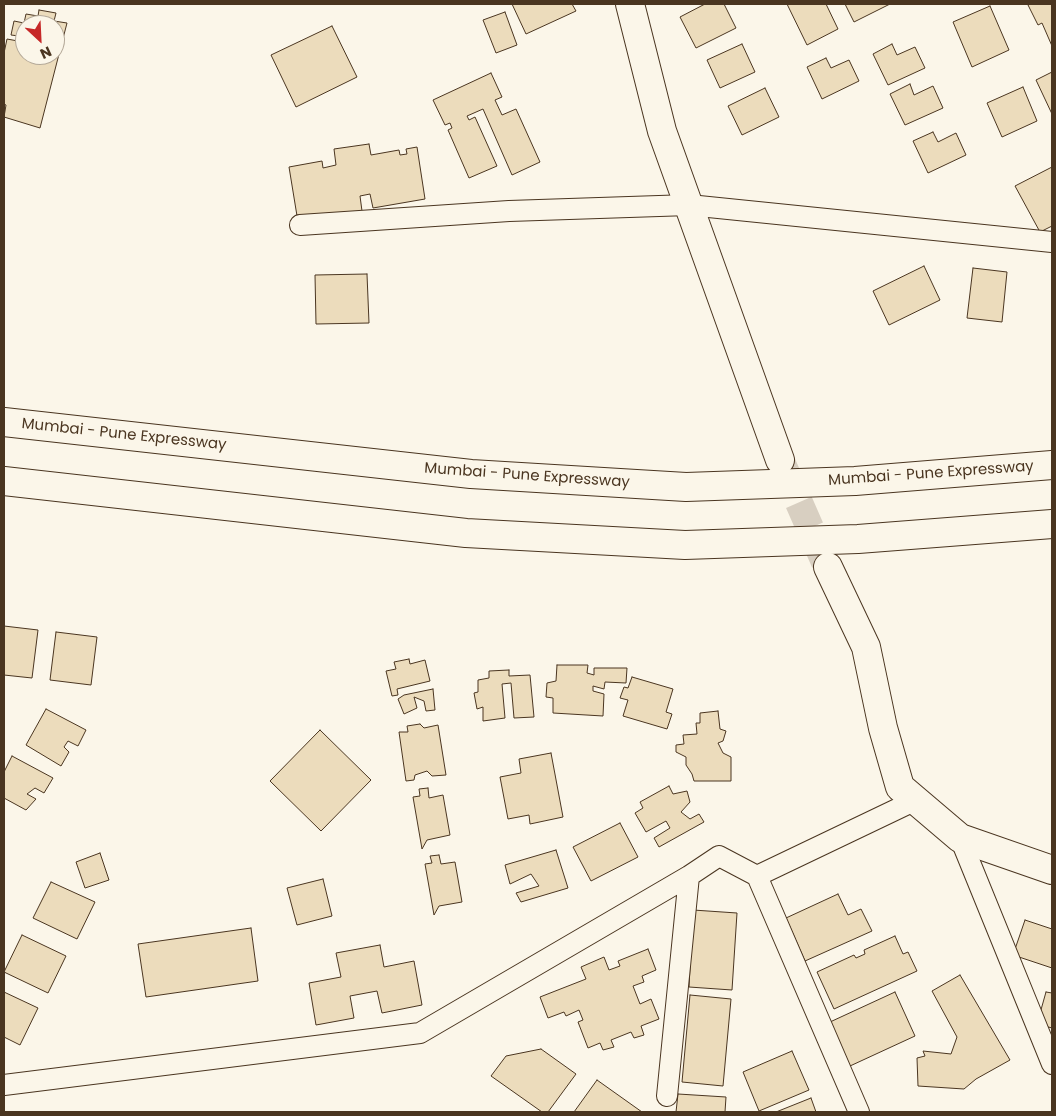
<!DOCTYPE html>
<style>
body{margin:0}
#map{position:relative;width:1056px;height:1116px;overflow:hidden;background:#fbf6e9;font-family:Poppins,sans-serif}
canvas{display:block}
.frame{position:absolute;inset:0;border:5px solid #4a3520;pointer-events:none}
.north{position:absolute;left:15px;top:15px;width:50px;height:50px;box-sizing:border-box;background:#fbf6e9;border:1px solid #b4a999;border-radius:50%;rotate:155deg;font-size:14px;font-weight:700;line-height:20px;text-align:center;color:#4a3520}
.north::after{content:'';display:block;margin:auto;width:18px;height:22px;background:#c62828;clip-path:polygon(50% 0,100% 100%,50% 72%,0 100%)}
</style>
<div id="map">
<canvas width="1056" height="1116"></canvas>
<div class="frame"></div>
<div class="north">N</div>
</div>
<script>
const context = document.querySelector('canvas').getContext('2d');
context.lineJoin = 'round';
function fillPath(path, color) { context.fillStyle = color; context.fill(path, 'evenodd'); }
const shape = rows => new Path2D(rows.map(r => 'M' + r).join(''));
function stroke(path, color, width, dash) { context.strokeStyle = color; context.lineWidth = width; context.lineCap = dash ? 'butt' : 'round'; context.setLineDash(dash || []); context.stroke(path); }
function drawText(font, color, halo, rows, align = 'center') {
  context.font = font + ' Poppins,sans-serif'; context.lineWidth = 4; context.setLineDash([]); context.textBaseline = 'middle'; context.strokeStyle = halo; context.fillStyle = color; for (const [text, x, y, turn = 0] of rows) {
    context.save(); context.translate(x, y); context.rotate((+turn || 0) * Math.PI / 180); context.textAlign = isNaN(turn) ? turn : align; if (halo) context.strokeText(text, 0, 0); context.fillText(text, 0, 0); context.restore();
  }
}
const building = shape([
 [512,4,572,4,576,11,526,34,512,4],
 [705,4,724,4,736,28,696,48,680,17,705,4],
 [787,4,826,4,838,29,807,45,787,4],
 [845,4,890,4,854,22,845,4],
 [1030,4,1052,4,1052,46,1042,23,1038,25,1028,5,1030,4],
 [990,6,1009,50,972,67,953,22,990,6],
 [39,10,56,13,54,21,67,23,40,128,4,117,6,105,4,104,4,53,7,39,18,41,19,36,11,35,14,21,24,23,26,14,38,16,39,10],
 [25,25,55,25,55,55,25,55,25,25],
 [505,12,517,45,496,53,483,20,505,12],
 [332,26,357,77,296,107,271,55,332,26],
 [742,44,755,72,720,88,707,60,742,44],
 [892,44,897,55,915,47,925,68,888,85,873,54,892,44],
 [826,58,831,68,849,60,859,81,822,99,807,67,826,58],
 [1052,72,1052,114,1036,80,1052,72],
 [491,73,502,97,495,100,502,115,516,109,540,162,512,175,483,109,467,116,469,120,475,117,497,166,469,178,448,130,452,128,450,123,445,125,433,100,491,73],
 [910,84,914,95,933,86,943,108,905,125,890,94,910,84],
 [1023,87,1037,121,1002,137,987,103,1023,87],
 [765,88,779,117,742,135,728,106,765,88],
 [933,132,938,142,956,133,966,155,928,173,913,141,933,132],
 [369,144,371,155,399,150,400,155,407,154,406,149,417,147,425,199,373,208,370,194,360,196,362,211,298,222,289,167,322,161,323,168,336,165,334,149,369,144],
 [1052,167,1052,226,1040,232,1015,186,1052,167],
 [924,266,940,300,889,325,873,291,924,266],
 [973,268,1007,272,1002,322,967,318,973,268],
 [367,274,369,323,316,324,315,275,367,274],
 [4,626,38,630,32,678,4,675,4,626],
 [56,632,97,637,91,685,50,680,56,632],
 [409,659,410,664,425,660,430,681,397,689,398,695,392,696,386,671,396,669,394,662,409,659],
 [557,665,588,665,587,673,594,675,594,668,627,668,626,683,605,682,604,689,593,686,593,691,604,694,603,716,553,713,553,698,546,697,547,683,556,681,557,665],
 [509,670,509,676,530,675,534,717,514,718,511,683,502,684,505,718,483,721,483,707,477,709,474,693,478,692,478,680,489,678,489,671,509,670],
 [632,677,673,689,666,712,672,714,667,729,623,716,628,700,620,698,624,687,628,688,632,677],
 [433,689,435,710,426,711,424,701,414,697,417,708,404,714,398,699,404,695,433,689],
 [46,709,86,730,78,746,68,741,64,747,69,752,61,766,26,745,46,709],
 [718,711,720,729,726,731,723,741,718,743,723,753,731,757,731,781,694,781,692,774,686,765,686,757,676,752,676,745,684,744,683,735,697,734,696,723,700,723,700,713,718,711],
 [420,724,424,728,438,725,446,775,432,776,427,771,415,775,414,780,406,781,399,732,408,732,407,726,420,724],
 [320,730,371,780,321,831,270,781,320,730],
 [551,753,563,817,530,824,529,815,508,819,500,777,521,773,519,759,551,753],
 [12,756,53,778,44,793,35,788,27,794,36,799,26,810,4,798,4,772,12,756],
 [669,786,673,794,687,791,690,802,681,812,690,819,699,814,704,822,659,847,654,838,670,828,666,821,646,832,635,813,643,808,640,802,669,786],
 [428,788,429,798,443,795,450,835,427,840,422,849,413,797,420,796,419,789,428,788],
 [620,823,638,857,591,881,573,847,620,823],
 [556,850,568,888,521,902,516,893,539,886,531,874,510,884,505,865,556,850],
 [100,853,109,880,85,888,76,862,100,853],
 [439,855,441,864,455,862,462,902,439,906,434,915,425,864,432,863,430,856,439,855],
 [323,879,332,916,297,925,287,888,323,879],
 [51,882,95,902,77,939,33,918,51,882],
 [838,894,848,915,861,909,872,931,805,961,786,918,838,894],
 [693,910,737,913,732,990,689,987,693,910],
 [1025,920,1052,929,1052,968,1013,955,1025,920],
 [251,928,258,981,146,997,138,944,251,928],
 [22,935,66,956,48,993,4,972,22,935],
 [895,936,903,954,908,952,917,971,834,1009,817,972,854,955,856,958,865,954,864,950,895,936],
 [380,945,384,967,414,961,422,1005,382,1013,377,991,350,996,354,1018,316,1025,309,983,341,977,336,953,380,945],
 [648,949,656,970,642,976,644,982,633,986,640,1004,651,999,659,1019,641,1026,644,1035,634,1038,631,1032,611,1040,614,1047,603,1050,600,1043,588,1048,578,1022,583,1020,579,1010,566,1016,564,1012,548,1018,540,997,586,979,581,967,604,957,609,970,620,966,618,961,648,949],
 [960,975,1010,1060,976,1079,964,1089,918,1086,917,1058,925,1056,923,1051,951,1054,957,1037,932,991,960,975],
 [4,992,38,1008,20,1045,4,1037,4,992],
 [895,992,915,1036,850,1066,830,1022,895,992],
 [1046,992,1052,993,1052,1028,1037,1024,1046,992],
 [690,995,731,999,723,1086,682,1082,690,995],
 [541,1049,576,1074,548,1112,542,1112,491,1076,506,1056,541,1049],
 [792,1051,809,1090,759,1111,743,1072,792,1051],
 [597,1080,642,1112,574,1112,597,1080],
 [678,1094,726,1097,725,1112,676,1112,678,1094],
 [811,1098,816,1112,776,1112,811,1098]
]);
fillPath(building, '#ecdcbc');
stroke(building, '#4a3520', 1);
stroke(shape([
 [782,464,825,562]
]), '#d8cfc1', 28, [28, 14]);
const street = shape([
 [300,225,509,211,689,205,1052,242],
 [960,838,1052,1064],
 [4,1085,420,1033,689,876,719,856,757,876],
 [667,1096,689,876],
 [859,1112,757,876,916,800]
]);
const secondary = shape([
 [630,4,662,131,780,460],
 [828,567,866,647,883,728,900,787,960,838,1052,870]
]);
const highway = shape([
 [4,422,471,474,686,487,855,481,1052,465],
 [4,481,466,533,685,545,858,539,1052,524]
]);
stroke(street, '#4a3520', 22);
stroke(secondary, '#4a3520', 30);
stroke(highway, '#4a3520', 30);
stroke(street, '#fbf6e9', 20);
stroke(secondary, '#fbf6e9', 28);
stroke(highway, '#fbf6e9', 28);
drawText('15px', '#4a3520', '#fbf6e9', [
 ["Mumbai - Pune Expressway",124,435,6],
 ["Mumbai - Pune Expressway",931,474,-4],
 ["Mumbai - Pune Expressway",527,476,4]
]);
</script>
